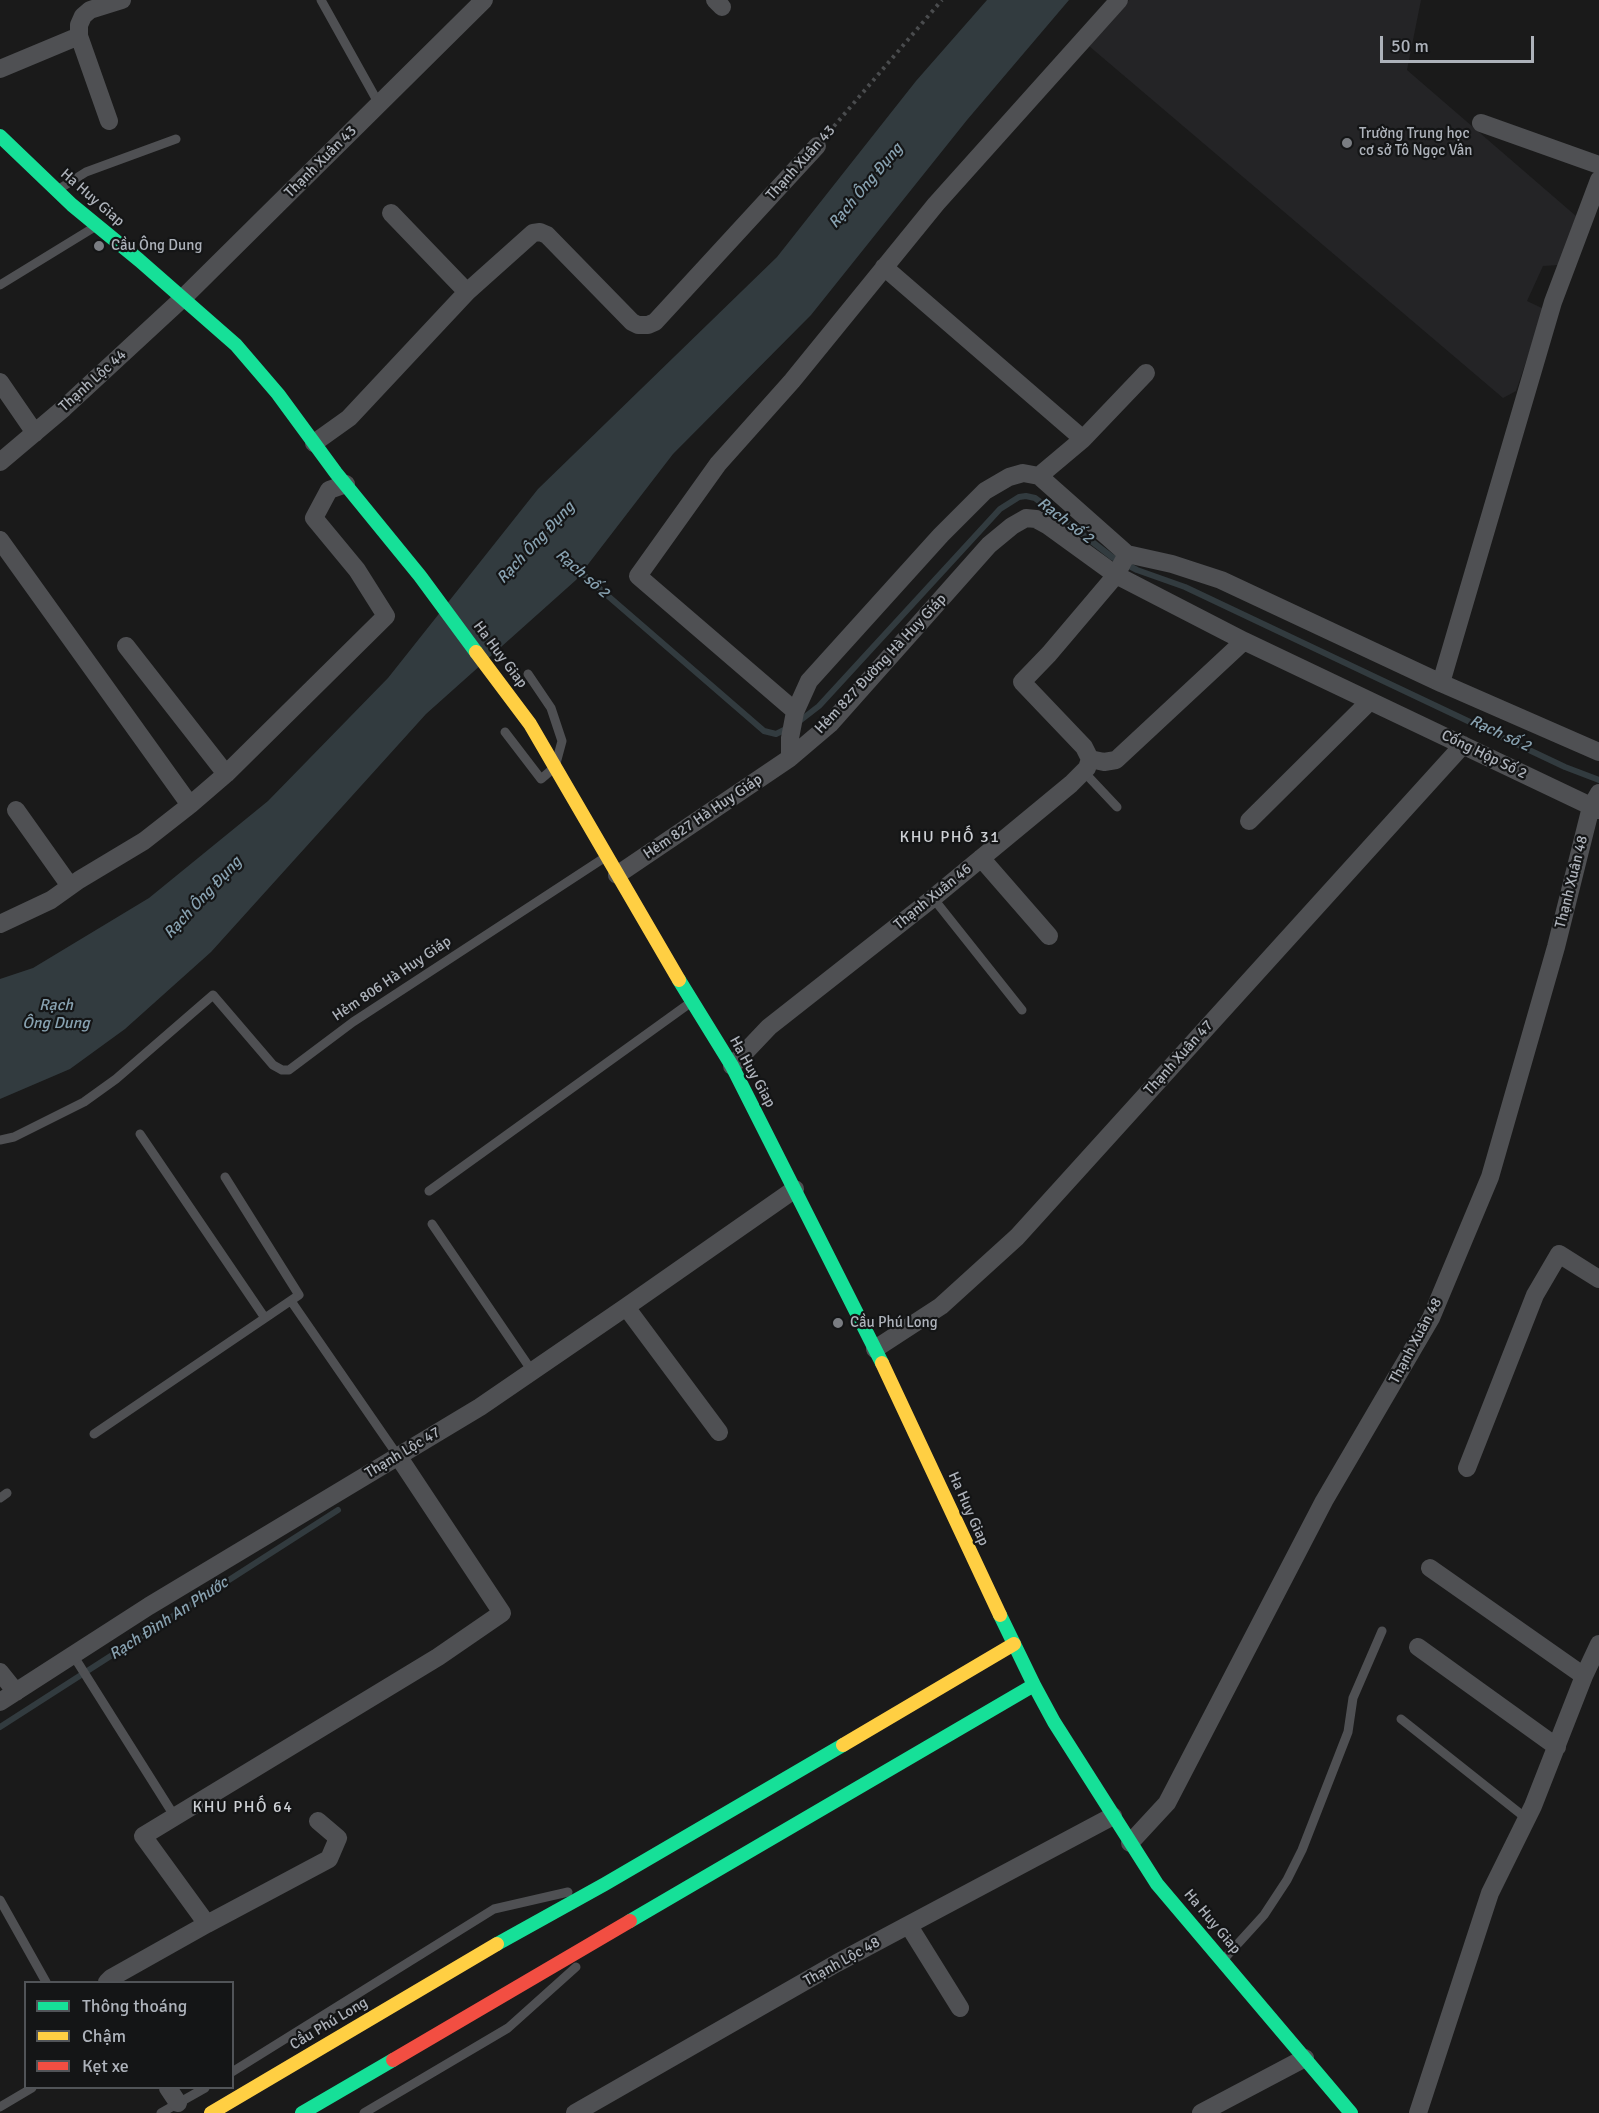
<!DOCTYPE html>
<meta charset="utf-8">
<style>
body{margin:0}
#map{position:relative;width:1599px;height:2113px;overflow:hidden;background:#1a1a1a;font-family:Signika,sans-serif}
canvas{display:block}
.legend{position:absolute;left:24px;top:1981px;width:210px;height:108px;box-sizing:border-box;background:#141516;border:2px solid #515458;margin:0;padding:8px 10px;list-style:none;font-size:18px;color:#adb2ba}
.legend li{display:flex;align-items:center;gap:12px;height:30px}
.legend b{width:30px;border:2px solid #515458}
.scale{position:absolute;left:1380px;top:36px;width:154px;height:27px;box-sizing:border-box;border:3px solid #adb2ba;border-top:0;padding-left:8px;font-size:18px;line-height:21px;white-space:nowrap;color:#adb2ba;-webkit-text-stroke:4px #141516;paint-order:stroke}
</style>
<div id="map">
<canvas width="1599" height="2113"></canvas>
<ul class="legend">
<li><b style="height:8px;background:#16e098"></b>Thông thoáng</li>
<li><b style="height:8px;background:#ffcf43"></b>Chậm</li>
<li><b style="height:8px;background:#f24e42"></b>Kẹt xe</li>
</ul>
<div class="scale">50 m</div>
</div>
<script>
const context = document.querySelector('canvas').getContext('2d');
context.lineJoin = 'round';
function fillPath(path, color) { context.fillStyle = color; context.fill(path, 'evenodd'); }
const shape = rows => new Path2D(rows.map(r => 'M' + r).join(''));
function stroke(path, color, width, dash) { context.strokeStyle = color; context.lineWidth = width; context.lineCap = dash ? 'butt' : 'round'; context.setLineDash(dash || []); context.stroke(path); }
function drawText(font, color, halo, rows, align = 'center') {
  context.font = font + ' Signika,sans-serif'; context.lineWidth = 4.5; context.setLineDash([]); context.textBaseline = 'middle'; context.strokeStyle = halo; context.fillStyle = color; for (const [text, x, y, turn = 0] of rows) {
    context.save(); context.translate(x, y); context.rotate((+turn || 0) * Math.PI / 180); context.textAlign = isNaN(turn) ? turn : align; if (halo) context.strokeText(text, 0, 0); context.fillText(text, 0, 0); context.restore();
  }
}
fillPath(shape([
 [1129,0,1421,0,1407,70,1576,216,1559,265,1543,266,1527,301,1544,309,1516,391,1503,398,1089,46]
]), '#242426');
fillPath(shape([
 [987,0,1069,0,967,120,811,315,673,454,576,580,426,714,211,952,125,1029,70,1069,0,1099,0,979,33,968,149,898,268,801,388,678,538,489,777,257,916,81]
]), '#323b3f');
stroke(shape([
 [578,570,764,731,776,734,788,728],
 [797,723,819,706,1000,509,1019,497,1026,496,1035,498,1112,557,1137,570,1185,587,1565,767,1599,780],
 [0,1727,338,1510]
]), '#323b3f', 6);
stroke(shape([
 [829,132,942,0]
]), '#4a4c4e', 4, [3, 4.5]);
stroke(shape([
 [321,0,379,104],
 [59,189,86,172,176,139],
 [0,285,93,228],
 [505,732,541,779,555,767,562,741,551,708,528,674],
 [1084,772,1117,807],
 [933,898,1022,1010],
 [140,1134,265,1318],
 [0,1140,14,1137,84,1102,116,1079,213,995,273,1065,282,1070,289,1070,353,1022,604,858],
 [429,1191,690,1003],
 [432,1224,532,1371],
 [291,1301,398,1456],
 [94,1434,299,1295,225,1177],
 [0,1498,7,1493],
 [73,1655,175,1817],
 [1401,1719,1527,1819],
 [0,1900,46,1982],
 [1224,1959,1264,1915,1287,1880,1302,1850,1348,1732,1353,1698,1382,1631],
 [232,2072,494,1909,568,1892],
 [0,2107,32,2088],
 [161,2113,205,2088],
 [364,2113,508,2028,576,1967]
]), '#4f5053', 9);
stroke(shape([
 [715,0,722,7],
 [0,69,79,36],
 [109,121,79,36,79,25,83,16,90,10,122,0],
 [1481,123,1599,165],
 [1599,180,1553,302,1441,683,1599,752],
 [884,267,1083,439],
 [467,292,533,233,540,232,547,235,632,322,638,325,648,325,655,322,817,146],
 [0,382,35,433],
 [314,443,349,418,467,292,391,213],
 [0,462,64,408,183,298,484,0],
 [1039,476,1127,554,1172,564,1221,580,1441,683],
 [1039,476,1083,439,1146,373],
 [0,540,190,805],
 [126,646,226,774],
 [795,711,638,576,718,464,792,381,936,204,1119,0],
 [790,758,790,738,795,712,809,681,941,535,985,491,1009,477,1023,473,1039,476],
 [1090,759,1104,762,1116,760,1244,641,1599,810],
 [16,810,70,886],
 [1249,821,1370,701],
 [981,858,1049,936],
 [617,875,790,758,830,724,989,545,1012,526,1026,518,1036,519,1047,525,1116,575,1244,641],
 [0,924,51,900,79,880,144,841,190,805,226,774,386,616,357,570,314,518,329,490,346,484],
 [732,1066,769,1027,933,898,1071,784,1087,768,1090,759,1084,747,1022,682,1049,654,1116,575,1127,554],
 [626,1307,719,1432],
 [875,1349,941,1306,1017,1237,1463,745],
 [1467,1468,1535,1295,1559,1254,1599,1279],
 [1430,1568,1584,1676],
 [1418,1647,1557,1747],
 [0,1672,16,1692],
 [0,1702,149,1606,480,1407,626,1307,795,1189],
 [318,1821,338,1838,329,1859,207,1924,143,1836,438,1657,502,1613,398,1456],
 [1130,1843,1167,1803,1324,1501,1431,1318,1490,1177,1556,947,1591,807,1599,793],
 [909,1926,960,2008],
 [107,1982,111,1978,207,1924],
 [168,2088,178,2103],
 [575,2113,837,1963,1113,1816],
 [1201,2113,1305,2058],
 [1418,2113,1490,1893,1533,1806,1584,1676,1599,1644]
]), '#4f5053', 18);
stroke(shape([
 [0,136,72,205,139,260,236,345,278,394,336,473,420,576,476,652],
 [679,980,732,1066,882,1363],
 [1034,1685,1054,1722,1157,1884,1351,2113],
 [630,1921,1034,1685,1000,1615],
 [497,1944,605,1884,843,1745],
 [302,2113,393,2060]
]), '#16e098', 14);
stroke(shape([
 [476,652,530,724,679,980],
 [882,1363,1000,1615],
 [843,1745,1014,1644],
 [211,2113,497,1944]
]), '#ffcf43', 14);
stroke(shape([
 [393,2060,630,1921]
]), '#f24e42', 14);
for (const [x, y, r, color] of [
 [1347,143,6,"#7a7d82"],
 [99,246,6,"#7a7d82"],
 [838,1323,6,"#7a7d82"]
]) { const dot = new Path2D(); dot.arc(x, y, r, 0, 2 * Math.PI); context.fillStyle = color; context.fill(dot); stroke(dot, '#141516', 2); }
drawText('15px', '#adb2ba', '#141516', [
 ["Trường Trung học",1359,134],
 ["cơ sở Tô Ngọc Vân",1359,151],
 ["Cầu Ông Dung",111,246],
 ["Cầu Phú Long",850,1323]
], 'left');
drawText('15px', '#adb2ba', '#141516', [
 ["Thạnh Xuân 43",321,162,-45],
 ["Thạnh Xuân 43",801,163,-48],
 ["Ha Huy Giap",92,198,41],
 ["Thạnh Lộc 44",93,381,-42],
 ["Ha Huy Giap",500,655,53],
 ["Hẻm 827 Đường Hà Huy Giáp",881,664,-47],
 ["Cống Hộp Số 2",1484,755,26],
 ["Hẻm 827 Hà Huy Giáp",703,817,-34],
 ["Thạnh Xuân 48",1572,882,-76],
 ["Thạnh Xuân 46",933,897,-39],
 ["Hẻm 806 Hà Huy Giáp",392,979,-34],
 ["Thạnh Xuân 47",1179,1058,-48],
 ["Ha Huy Giap",752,1072,61],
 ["Thạnh Xuân 48",1416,1341,-62],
 ["Thạnh Lộc 47",403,1453,-31],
 ["Ha Huy Giap",968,1509,66],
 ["Ha Huy Giap",1212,1922,50],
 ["Thạnh Lộc 48",842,1962,-29],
 ["Cầu Phú Long",329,2024,-31]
]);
drawText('italic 16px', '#88a2b1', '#141516', [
 ["Rạch Ông Đụng",866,186,-50],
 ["Rạch số 2",1065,521,37],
 ["Rạch Ông Đụng",536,543,-47],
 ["Rạch số 2",582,574,41],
 ["Rạch số 2",1500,734,25],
 ["Rạch Ông Đụng",203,898,-47],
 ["Rạch",56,1006],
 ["Ông Dung",56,1024],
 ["Rạch Đình An Phước",169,1619,-33]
]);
context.letterSpacing = '1.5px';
drawText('16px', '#ced1d6', '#141516', [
 ["KHU PHỐ 31",950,838],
 ["KHU PHỐ 64",243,1808]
]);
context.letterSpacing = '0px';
</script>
